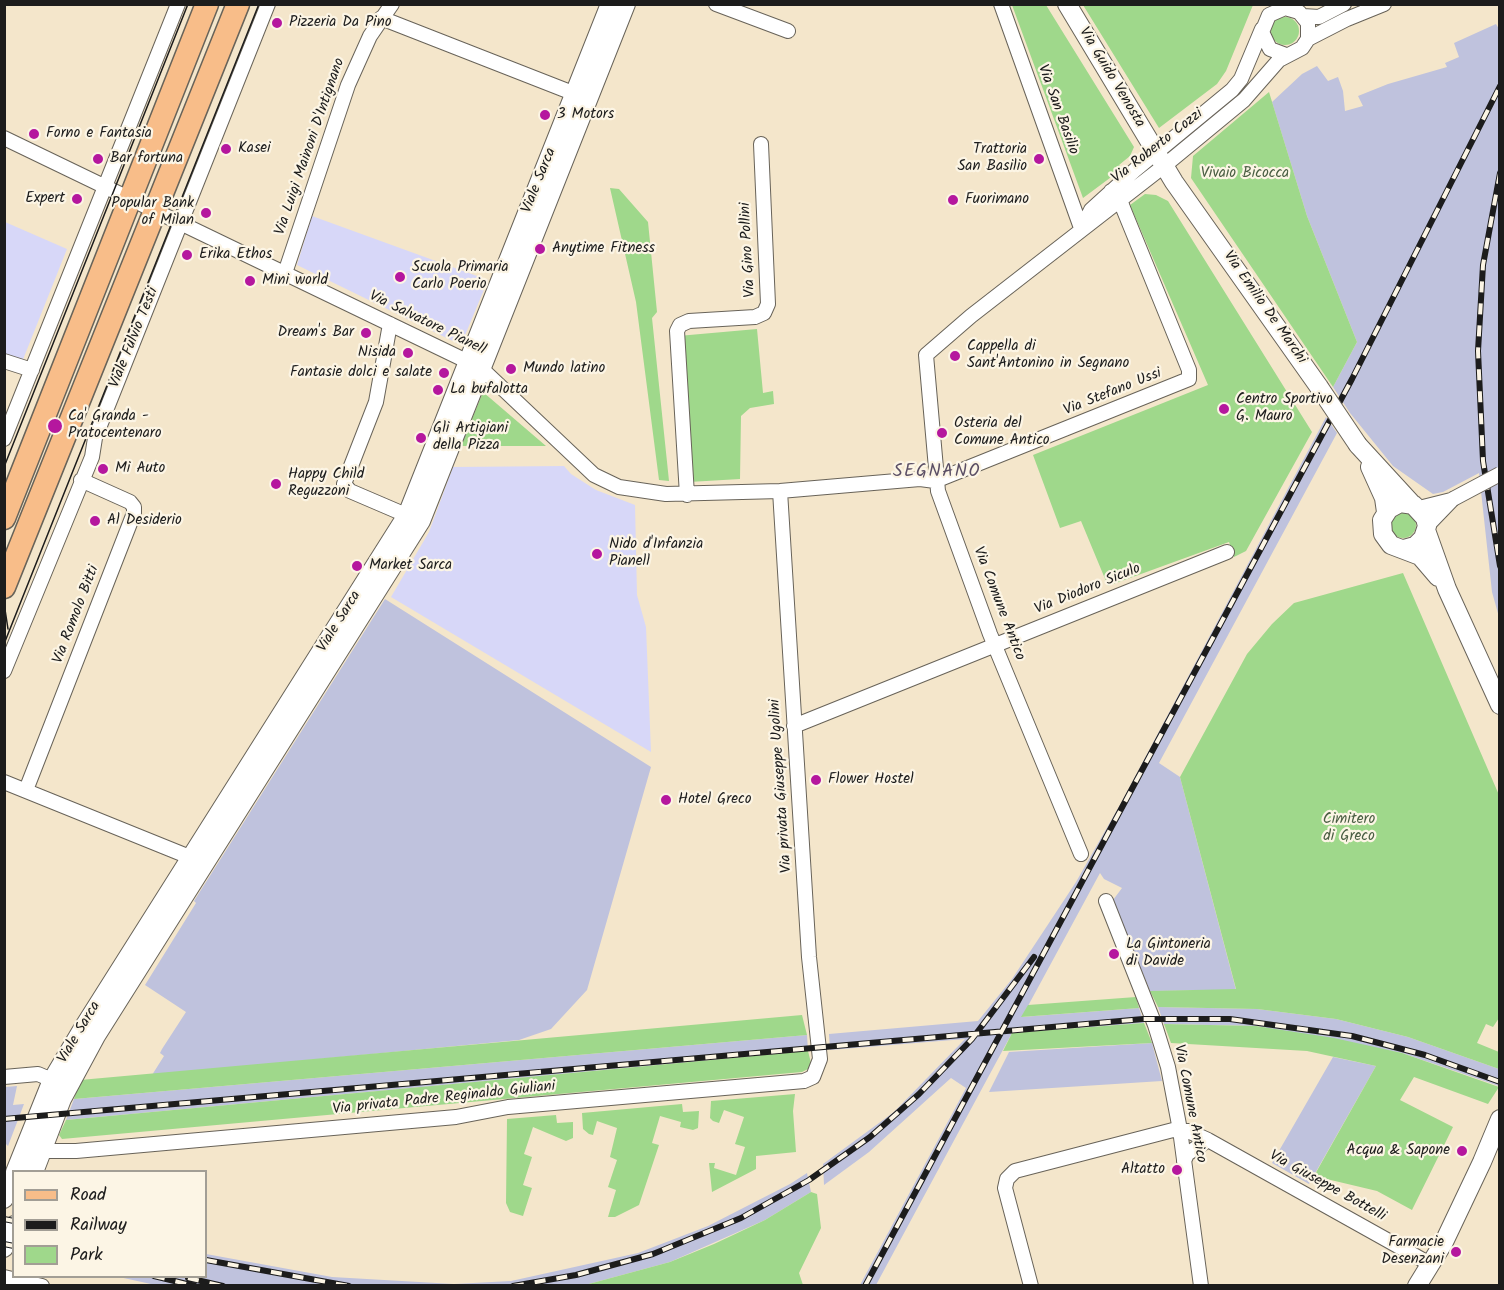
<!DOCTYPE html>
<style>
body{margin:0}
#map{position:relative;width:1504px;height:1290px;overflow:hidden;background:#f4e6cb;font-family:Kalam,sans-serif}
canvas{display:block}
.frame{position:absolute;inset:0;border:6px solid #1c1c1c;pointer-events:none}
.legend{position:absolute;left:12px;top:1170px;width:195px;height:108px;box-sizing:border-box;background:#fcf5e5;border:2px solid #a29e95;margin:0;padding:8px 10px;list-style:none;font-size:18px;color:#1c1c1c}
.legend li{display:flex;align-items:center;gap:12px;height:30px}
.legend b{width:30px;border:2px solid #a29e95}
</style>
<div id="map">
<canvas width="1504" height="1290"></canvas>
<div class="frame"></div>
<ul class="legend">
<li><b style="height:8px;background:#f8bd89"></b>Road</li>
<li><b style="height:8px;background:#1c1c1c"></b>Railway</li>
<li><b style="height:16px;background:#9fd88b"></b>Park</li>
</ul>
</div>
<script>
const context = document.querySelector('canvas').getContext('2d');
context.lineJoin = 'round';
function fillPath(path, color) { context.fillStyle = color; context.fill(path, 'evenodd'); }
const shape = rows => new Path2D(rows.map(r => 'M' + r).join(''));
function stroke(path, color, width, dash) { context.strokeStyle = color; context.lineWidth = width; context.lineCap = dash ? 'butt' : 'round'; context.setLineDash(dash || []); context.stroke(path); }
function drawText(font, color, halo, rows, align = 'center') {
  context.font = font + ' Kalam,sans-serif'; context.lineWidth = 4.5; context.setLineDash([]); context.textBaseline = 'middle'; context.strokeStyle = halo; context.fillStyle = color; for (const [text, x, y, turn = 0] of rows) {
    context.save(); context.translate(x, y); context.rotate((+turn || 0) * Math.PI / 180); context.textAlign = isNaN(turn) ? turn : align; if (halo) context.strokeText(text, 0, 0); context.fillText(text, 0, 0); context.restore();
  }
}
fillPath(shape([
 [312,216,488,280,461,345,297,265],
 [5,222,67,249,20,367,5,361],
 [564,466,571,474,596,490,635,505,637,595,646,627,651,752,391,597,429,532,453,467]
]), '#d7d7f8');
fillPath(shape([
 [1496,24,1499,29,1499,617,1492,592,1479,473,1443,492,1433,494,1393,466,1350,413,1333,387,1357,342,1307,216,1272,102,1302,74,1317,66,1328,81,1338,77,1343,91,1345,111,1363,106,1358,96,1388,84,1447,67,1445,63,1459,57,1454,43],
 [1326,417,1337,433,1159,763,1180,777,1236,990,1150,991,1113,900,1122,888,1104,879,1100,873,1022,1017,1139,1008,1144,1023,1012,1033,876,1285,860,1285,966,1088,951,1078,869,1152,824,1185,823,1164,894,1112,965,1039,830,1050,829,1034,978,1021,1012,979,1076,882,1121,803],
 [385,599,651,767,587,990,551,1029,519,1040,152,1075,164,1056,160,1053,162,1049,186,1012,145,985,196,903,194,901],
 [1158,1007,1257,1009,1336,1019,1408,1037,1499,1069,1499,1086,1402,1053,1256,1026,1164,1024],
 [807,1035,808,1051,66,1120,74,1099],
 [1152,1043,1162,1081,989,1092,1009,1052],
 [1333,1057,1376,1066,1309,1184,1272,1163],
 [17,1086,13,1105,24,1104,8,1146,5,1143,5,1087],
 [807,1173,811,1192,765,1220,670,1262,585,1285,160,1286,119,1277,206,1276,206,1254,332,1277,454,1284,511,1281,638,1253,708,1226,790,1184]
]), '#bfc2dd');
fillPath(shape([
 [1012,5,1046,5,1134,147,1130,156,1119,165,1122,169,1083,198],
 [1083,5,1253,5,1226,71,1217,84,1159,128],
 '1271 31a14 14 0 1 1 28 0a14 14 0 1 1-28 0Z',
 [1269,92,1307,216,1357,342,1333,387,1191,178,1193,156],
 [610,188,619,189,648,222,657,312,652,318,669,481,659,480,636,302],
 [1145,194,1156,195,1168,201,1312,432,1246,551,1234,557,1229,542,1108,586,1081,521,1060,528,1033,455,1208,385,1130,205],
 [757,329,763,393,773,391,774,404,750,408,741,416,740,479,689,482,678,336],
 [483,392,546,446,461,446],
 '1390 525a13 13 0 1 1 26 0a13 13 0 1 1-26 0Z',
 [1403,573,1499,795,1499,1018,1493,1027,1486,1024,1477,1043,1499,1052,1499,1069,1408,1037,1336,1019,1257,1009,1158,1007,1150,991,1236,989,1180,777,1247,654,1272,624,1294,603],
 [1136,997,1139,1008,1021,1017,1028,1005],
 [802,1015,807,1035,74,1099,80,1080],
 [1144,1023,1152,1043,1003,1051,1012,1033],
 [1164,1024,1256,1026,1334,1038,1402,1053,1499,1087,1488,1104,1414,1077,1400,1100,1453,1127,1412,1210,1377,1191,1314,1176,1376,1066,1307,1051,1171,1043],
 [808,1051,812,1067,802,1072,62,1139,59,1135,66,1120],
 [795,1094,793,1111,796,1152,756,1156,756,1169,712,1192,709,1163,715,1163,714,1168,736,1175,745,1147,735,1144,744,1117,724,1110,719,1123,713,1121,710,1118,711,1101],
 [682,1104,683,1112,699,1111,698,1128,693,1130,680,1127,681,1122,660,1116,652,1143,659,1145,639,1205,615,1217,608,1217,616,1190,608,1187,617,1160,610,1157,617,1128,597,1121,593,1135,589,1134,583,1129,582,1113],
 [556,1115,557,1123,573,1122,573,1138,566,1141,533,1127,524,1154,532,1157,523,1185,532,1188,523,1216,510,1212,506,1203,507,1119],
 [811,1192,817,1194,821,1228,799,1273,803,1285,585,1285,670,1262,714,1244,765,1220]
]), '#9fd88b');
const minor = shape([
 [716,4,788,31],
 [1001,4,1081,228],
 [1303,16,1319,17,1344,4],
 [381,18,583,97],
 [1308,39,1347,19,1384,4],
 [4,138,481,368,594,475,619,487,666,494,780,491,920,479,935,481,1189,379,1189,370,1123,208,1120,199,1111,191],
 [1087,218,1091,210,1135,170,1232,90,1241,79,1262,29],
 [285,273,348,85,370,36,392,4],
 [390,324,376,402,344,484,350,491,413,518],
 [4,361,32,370],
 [4,439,178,4],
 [687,495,677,331,680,325,689,321,755,317,764,313,768,304,761,144],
 [1419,508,1451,500],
 [1427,526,1453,499],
 [4,671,92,457,95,438,268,4],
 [794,726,1227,552],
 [4,782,197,860],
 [26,790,134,513,134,507,130,502,81,480],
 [1081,854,990,634,938,491,926,355,971,316,1164,166,1244,100,1279,60,1302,48,1308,39,1308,23,1299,12,1285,8,1269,15,1262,32,1270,49,1286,55],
 [1106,901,1155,1025,1168,1067,1180,1130,1201,1286],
 [4,1077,38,1074,52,1080],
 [42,1151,76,1151,456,1117,508,1107,804,1081,813,1077,820,1059,809,957,780,491],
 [1184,1161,1187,1154,1208,1140],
 [4,1277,42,1286],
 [1031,1286,1005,1188,1007,1179,1015,1171,1173,1130,1188,1131,1208,1140,1430,1264]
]);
const tertiary = shape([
 [1067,4,1174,182,1319,387],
 [1358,445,1425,518,1427,526,1423,538,1415,546,1404,549],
 [1370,467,1384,498,1386,512],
 [1414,505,1400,503,1389,509,1382,520,1383,534,1391,545,1420,556,1438,577],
 [1426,530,1447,589,1500,705],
 [15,1172,52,1080,83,1028,407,515,610,4],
 [34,1172,62,1099,96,1036,421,521,626,4],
 [4,1199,14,1176],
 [4,1248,14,1225],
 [1417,1286,1444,1242,1482,1162,1500,1119]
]);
const primary = shape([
 [4,518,207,4],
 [4,587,238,4]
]);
stroke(minor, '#686359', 16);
stroke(tertiary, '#686359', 20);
stroke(primary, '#686359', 25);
stroke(minor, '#fff', 14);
stroke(tertiary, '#fff', 18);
stroke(primary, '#f8bd89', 22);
stroke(shape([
 [4,467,188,4],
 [4,603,8,629],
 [4,644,259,4]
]), '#1c1c1c', 1.5);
const rail = shape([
 [1500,173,1483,265,1478,351,1483,461,1500,566],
 [4,1119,1143,1019,1230,1019,1352,1036,1425,1055,1500,1082],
 [4,1219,14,1221],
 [4,1244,14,1246],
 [206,1260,349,1286],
 [154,1276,195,1286],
 [188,1278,223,1286],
 [513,1286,576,1275,653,1254,741,1218,809,1180,870,1137,919,1094,972,1039,1034,957],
 [865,1286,1352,379,1500,86]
]);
stroke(rail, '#1c1c1c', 6);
stroke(rail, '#fcf5e5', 4, [11]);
const minorBridge = shape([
 [1453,499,1500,474]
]);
const tertiaryBridge = shape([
 [1319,387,1358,445]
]);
stroke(minorBridge, '#686359', 16, []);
stroke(tertiaryBridge, '#686359', 20, []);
stroke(minorBridge, '#fff', 14);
stroke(tertiaryBridge, '#fff', 18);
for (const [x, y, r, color] of [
 [277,23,6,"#b5179e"],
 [545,115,6,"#b5179e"],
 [34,134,6,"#b5179e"],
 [226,149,6,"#b5179e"],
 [98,159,6,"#b5179e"],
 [1039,159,6,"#b5179e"],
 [77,199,6,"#b5179e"],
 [953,200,6,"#b5179e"],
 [206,213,6,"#b5179e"],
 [540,249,6,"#b5179e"],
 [187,255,6,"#b5179e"],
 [400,277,6,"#b5179e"],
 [250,281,6,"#b5179e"],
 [366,333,6,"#b5179e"],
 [408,353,6,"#b5179e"],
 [955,356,6,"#b5179e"],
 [511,369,6,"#b5179e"],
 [444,373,6,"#b5179e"],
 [438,390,6,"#b5179e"],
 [1224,409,6,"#b5179e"],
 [55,426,8,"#b5179e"],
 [942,433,6,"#b5179e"],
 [421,438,6,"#b5179e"],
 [103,469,6,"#b5179e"],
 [276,484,6,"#b5179e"],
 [95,521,6,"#b5179e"],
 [597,554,6,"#b5179e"],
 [357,566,6,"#b5179e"],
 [816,780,6,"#b5179e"],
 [666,800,6,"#b5179e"],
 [1114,954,6,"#b5179e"],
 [1462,1151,6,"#b5179e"],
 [1177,1170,6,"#b5179e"],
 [1456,1252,6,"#b5179e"]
]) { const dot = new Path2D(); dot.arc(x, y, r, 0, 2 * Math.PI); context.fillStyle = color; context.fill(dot); stroke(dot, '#fcf5e5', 2); }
drawText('15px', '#1c1c1c', '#fcf5e5', [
 ["Pizzeria Da Pino",289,23],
 ["3 Motors",557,115],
 ["Forno e Fantasia",46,134],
 ["Kasei",238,149],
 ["Trattoria",1027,150,"right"],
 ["San Basilio",1027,167,"right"],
 ["Bar fortuna",110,159],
 ["Expert",65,199,"right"],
 ["Fuorimano",965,200],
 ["Popular Bank",194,204,"right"],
 ["of Milan",194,221,"right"],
 ["Anytime Fitness",552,249],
 ["Erika Ethos",199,255],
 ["Scuola Primaria",412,268],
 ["Carlo Poerio",412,285],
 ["Mini world",262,281],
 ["Dream's Bar",354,333,"right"],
 ["Cappella di",967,347],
 ["Sant'Antonino in Segnano",967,364],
 ["Nisida",396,353,"right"],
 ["Mundo latino",523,369],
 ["Fantasie dolci e salate",432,373,"right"],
 ["La bufalotta",450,390],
 ["Centro Sportivo",1236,400],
 ["G. Mauro",1236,417],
 ["Ca' Granda -",68,417],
 ["Pratocentenaro",68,434],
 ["Osteria del",954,424],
 ["Comune Antico",954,441],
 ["Gli Artigiani",433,429],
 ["della Pizza",433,446],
 ["Mi Auto",115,469],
 ["Happy Child",288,475],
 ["Reguzzoni",288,492],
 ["Al Desiderio",107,521],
 ["Nido d'Infanzia",609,545],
 ["Pianell",609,562],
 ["Market Sarca",369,566],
 ["Flower Hostel",828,780],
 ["Hotel Greco",678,800],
 ["La Gintoneria",1126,945],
 ["di Davide",1126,962],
 ["Acqua & Sapone",1450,1151,"right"],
 ["Altatto",1165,1170,"right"],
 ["Farmacie",1444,1243,"right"],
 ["Desenzani",1444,1260,"right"]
], 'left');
drawText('15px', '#1c1c1c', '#fcf5e5', [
 ["Via Guido Venosta",1111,78,59],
 ["Via San Basilio",1057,110,70],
 ["Via Luigi Mainoni D'Intignano",311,147,-71],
 ["Via Roberto Cozzi",1158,147,-38],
 ["Viale Sarca",540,181,-68],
 ["Via Gino Pollini",749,250,-93],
 ["Via Emilio De Marchi",1264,308,55],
 ["Via Salvatore Pianell",427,324,26],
 ["Viale Fulvio Testi",135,338,-68],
 ["Via Stefano Ussi",1113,393,-22],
 ["Via Diodoro Siculo",1088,590,-22],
 ["Via Comune Antico",998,604,69],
 ["Via Romolo Bitti",77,615,-69],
 ["Viale Sarca",340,622,-58],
 ["Via privata Giuseppe Ugolini",782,786,-94],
 ["Viale Sarca",80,1033,-59],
 ["Via privata Padre Reginaldo Giuliani",444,1099,-6],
 ["Via Comune Antico",1189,1104,79],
 ["Via Giuseppe Bottelli",1327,1187,29]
]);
drawText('15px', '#4a5e43', '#fcf5e5', [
 ["Vivaio Bicocca",1245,174],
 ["Cimitero",1349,820],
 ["di Greco",1349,837]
]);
context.letterSpacing = '1.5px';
drawText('18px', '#5b4f65', '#fcf5e5', [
 ["SEGNANO",937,473]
]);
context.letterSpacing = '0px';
</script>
